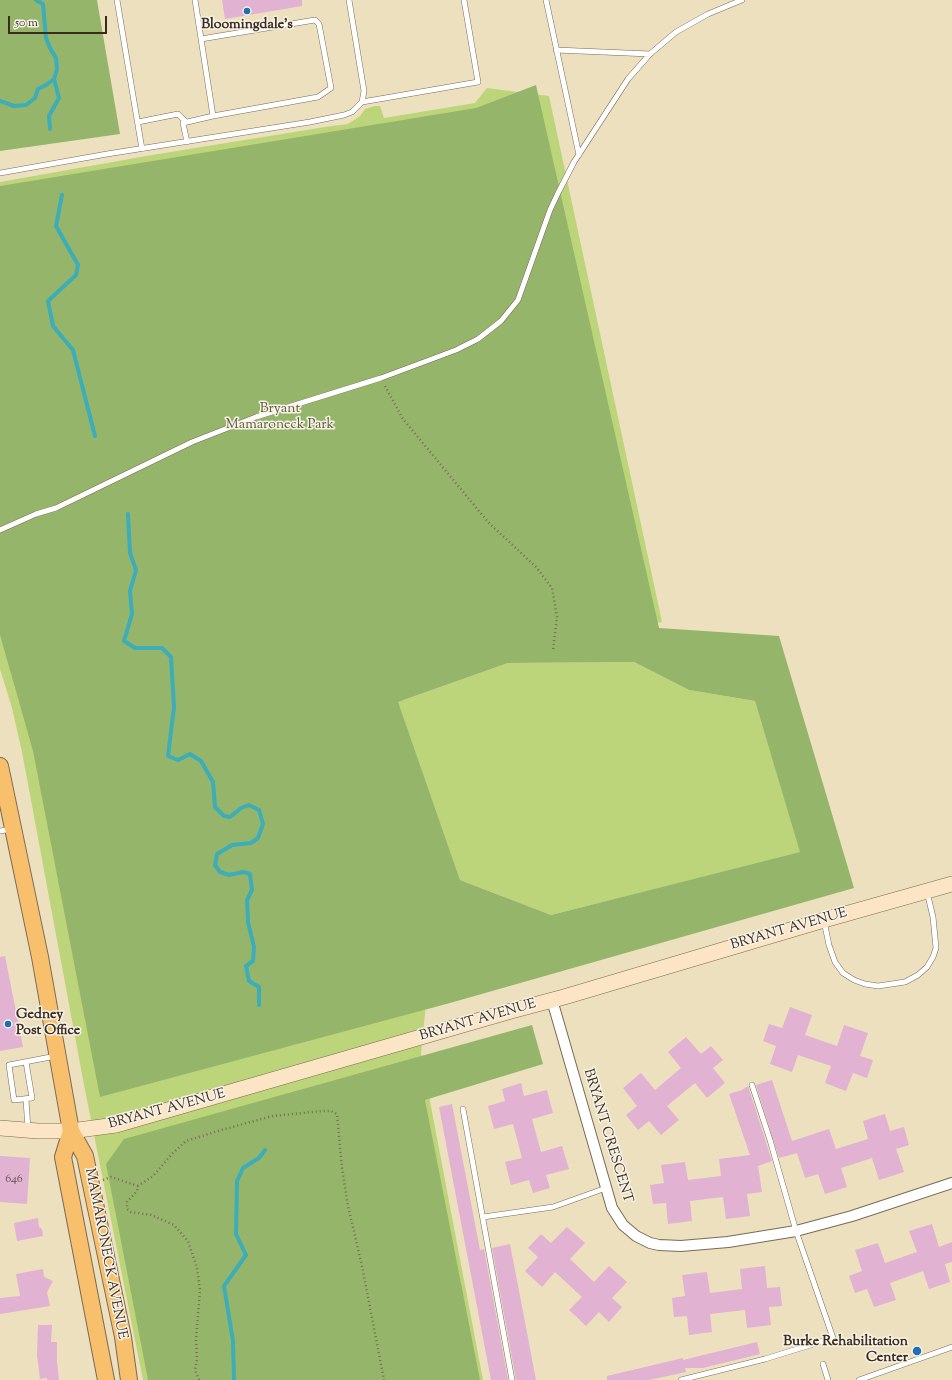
<!DOCTYPE html>
<style>
body{margin:0}
#map{position:relative;width:952px;height:1380px;overflow:hidden;background:#ede0bf;font-family:"Sorts Mill Goudy",serif}
canvas{display:block}
.scale{position:absolute;left:8px;top:16px;width:99px;height:18px;box-sizing:border-box;border:2px solid #3b2a1e;border-top:0;padding-left:5px;font-size:12px;line-height:14px;white-space:nowrap;color:#3b2a1e;-webkit-text-stroke:3px #f7f3e8;paint-order:stroke}
</style>
<div id="map">
<canvas width="952" height="1380"></canvas>
<div class="scale">50 m</div>
</div>
<script>
const context = document.querySelector('canvas').getContext('2d');
context.lineJoin = 'round';
function fillPath(path, color) { context.fillStyle = color; context.fill(path, 'evenodd'); }
const shape = rows => new Path2D(rows.map(r => 'M' + r).join(''));
function stroke(path, color, width, dash) { context.strokeStyle = color; context.lineWidth = width; context.lineCap = dash ? 'butt' : 'round'; context.setLineDash(dash || []); context.stroke(path); }
function drawText(font, color, halo, rows, align = 'center') {
  context.font = font + ' "Sorts Mill Goudy",serif'; context.lineWidth = 3; context.setLineDash([]); context.textBaseline = 'middle'; context.strokeStyle = halo; context.fillStyle = color; for (const [text, x, y, turn = 0] of rows) {
    context.save(); context.translate(x, y); context.rotate((+turn || 0) * Math.PI / 180); context.textAlign = isNaN(turn) ? turn : align; if (halo) context.strokeText(text, 0, 0); context.fillText(text, 0, 0); context.restore();
  }
}
fillPath(shape([
 [487,88,549,96,662,622,399,671,404,700,508,663,634,662,689,690,755,701,801,852,551,915,460,880,413,748,438,884,421,1054,483,1380,143,1380,84,1085,22,752,12,708,0,669,0,182,152,155,325,127,348,124,360,116,365,109,375,106,380,106,384,118,475,103]
]), '#bcd57a');
fillPath(shape([
 [0,0,97,0,120,134,0,151],
 [536,85,659,628,779,636,854,888,450,1003,100,1097,33,751,0,635,0,186,476,108],
 [634,662,689,690,755,701,800,852,551,915,460,880,398,702,508,663],
 [532,1025,543,1064,425,1100,480,1380,148,1380,106,1164,124,1139]
]), '#95b66a');
stroke(shape([
 [0,101,14,106,26,105,35,98,38,89,46,85,54,79,57,69,56,58,50,48,46,38,43,4,36,0],
 [50,129,49,116,59,98,54,79],
 [62,195,56,226,78,265,76,275,48,301,53,326,73,350,95,436],
 [128,514,130,553,136,570,130,591,132,614,124,641,135,648,162,648,171,657,174,707,168,756,178,760,190,754,201,761,213,782,215,807,224,816,230,817,241,808,249,805,259,810,263,824,258,838,251,843,232,845,217,854,215,865,220,872,229,875,243,872,250,874,252,890,247,900,248,922,254,947,253,961,246,966,249,981,259,987,259,1005],
 [234,1380,233,1341,224,1286,246,1255,236,1234,237,1181,243,1168,259,1158,265,1150]
]), '#3dadb8', 4);
fillPath(shape([
 [222,0,302,0,302,6,225,19],
 [5,956,23,1047,0,1051,0,957],
 [790,1007,812,1015,805,1035,837,1046,844,1025,868,1033,860,1056,873,1060,867,1078,853,1073,846,1091,825,1083,831,1066,798,1055,792,1072,770,1064,776,1046,763,1041,769,1024,782,1028],
 [686,1037,701,1054,711,1046,723,1060,713,1068,725,1083,707,1098,695,1083,667,1106,679,1120,661,1135,649,1121,638,1130,626,1115,637,1106,623,1088,641,1073,655,1090,681,1068,668,1052],
 [772,1080,792,1141,829,1129,836,1149,868,1139,863,1121,885,1114,890,1131,904,1127,909,1145,896,1149,904,1172,879,1180,872,1158,841,1168,847,1187,825,1194,818,1174,805,1178,797,1153,779,1158,756,1085],
 [521,1083,524,1096,547,1090,553,1113,532,1119,541,1152,562,1146,569,1169,546,1175,550,1188,533,1193,529,1180,511,1185,505,1162,522,1158,513,1124,494,1129,488,1106,505,1101,502,1089],
 [748,1086,772,1161,758,1166,762,1192,747,1194,750,1216,726,1219,723,1197,690,1201,692,1221,668,1224,666,1203,653,1204,650,1185,664,1183,661,1165,685,1162,688,1180,721,1176,719,1159,750,1155,729,1094,742,1090],
 [452,1104,480,1250,484,1249,508,1380,491,1380,439,1107],
 [0,1156,30,1158,27,1204,0,1202],
 [38,1218,39,1227,42,1229,43,1236,17,1241,14,1223],
 [932,1224,939,1247,952,1242,952,1262,945,1264,950,1282,929,1289,923,1271,890,1283,896,1300,874,1307,867,1289,855,1293,849,1276,862,1271,855,1250,878,1243,885,1263,917,1252,909,1231],
 [567,1227,585,1243,570,1259,594,1282,609,1266,627,1282,612,1298,622,1307,609,1322,599,1312,586,1326,569,1310,582,1297,555,1272,542,1287,525,1271,538,1257,528,1248,541,1234,551,1243],
 [510,1244,520,1296,536,1380,516,1380,492,1248],
 [765,1266,767,1288,780,1287,782,1306,769,1307,771,1325,747,1328,745,1310,710,1314,712,1332,689,1335,687,1316,674,1317,672,1298,685,1296,682,1275,707,1272,710,1293,742,1289,740,1269],
 [43,1269,44,1277,53,1281,47,1292,50,1306,0,1314,0,1298,20,1296,16,1274],
 [38,1325,52,1325,51,1342,57,1342,57,1361,59,1380,47,1380,47,1378,40,1379,37,1355],
 [757,1342,760,1354,703,1368,685,1368,686,1372,649,1380,607,1380,607,1376,683,1358,683,1360]
]), '#e1b2d2');
const lane = shape([
 [117,0,142,149],
 [546,0,579,155],
 [201,39,315,20,319,24,331,88,318,97,213,116],
 [556,50,650,54],
 [362,102,478,82,464,0],
 [138,122,178,114,186,122],
 [187,142,183,123,213,116,195,0],
 [0,173,107,154,310,122,344,115,352,112,362,102,364,91,349,0],
 [0,530,36,514,56,508,192,442,256,417,381,378,456,350,478,339,501,321,518,300,550,210,558,193,574,162,628,79,650,54,676,32,708,14,742,0],
 [0,831,11,829],
 [824,921,829,945,835,962,843,973,854,980,865,984,878,986,905,982,918,975,927,967,933,957,936,948,933,917,927,892],
 [26,1062,32,1098,14,1100,9,1065,56,1056],
 [26,1100,28,1129],
 [463,1109,512,1380],
 [483,1217,553,1207,606,1188],
 [823,1364,828,1380],
 [681,1380,765,1359,833,1338,796,1231,770,1140,752,1085],
 [859,1380,952,1347]
]);
const street = shape([
 [552,1000,612,1208,623,1225,636,1236,650,1243,659,1245,681,1246,728,1242,796,1231,852,1216,952,1183]
]);
const secondary = shape([
 [0,1128,38,1131,71,1131,116,1125,511,1011,564,997,824,920,952,884]
]);
const primary = shape([
 [0,766,40,957,71,1131,85,1156,123,1337,129,1380],
 [71,1131,63,1157,106,1380]
]);
stroke(lane, '#796a56', 6);
stroke(street, '#796a56', 12);
stroke(secondary, '#796a56', 16);
stroke(primary, '#796a56', 18);
stroke(shape([
 [385,386,403,419,488,522,537,568,552,588,557,617,553,650],
 [103,1180,111,1177,138,1186],
 [199,1380,195,1370,197,1359,196,1340,200,1290,197,1268,188,1241,174,1225,151,1215,131,1212,127,1209,127,1202,137,1191,138,1186,153,1176,173,1153,186,1141,221,1130,273,1116,322,1111,331,1111,337,1114,342,1168,348,1206,362,1266,384,1380]
]), '#796a56', 2.5, [1, 3]);
stroke(lane, '#fff', 5);
stroke(street, '#fff', 10);
stroke(secondary, '#fce5c4', 15);
stroke(primary, '#f8bf6c', 16);
for (const [x, y, r, color] of [
 [247,11,4,"#1f6fb2"],
 [8,1024,4,"#1f6fb2"],
 [917,1351,5,"#1f6fb2"]
]) { const dot = new Path2D(); dot.arc(x, y, r, 0, 2 * Math.PI); context.fillStyle = color; context.fill(dot); stroke(dot, '#f7f3e8', 1.5); }
drawText('12px', '#644c4b', null, [
 ["646",14,1180]
]);
drawText('bold 14px', '#3b2a1e', '#f7f3e8', [
 ["Bloomingdale's",247,26],
 ["Gedney",16,1016,"left"],
 ["Post Office",16,1032,"left"],
 ["Burke Rehabilitation",908,1343,"right"],
 ["Center",908,1359,"right"]
]);
drawText('14px', '#5b5535', '#f7f3e8', [
 ["Bryant",280,410],
 ["Mamaroneck Park",280,426]
]);
drawText('14px', '#3b2a1e', '#f7f3e8', [
 ["BRYANT AVENUE",789,930,-16],
 ["BRYANT AVENUE",478,1021,-16],
 ["BRYANT AVENUE",167,1110,-15],
 ["BRYANT CRESCENT",607,1136,73],
 ["MAMARONECK AVENUE",105,1254,79]
]);
</script>
